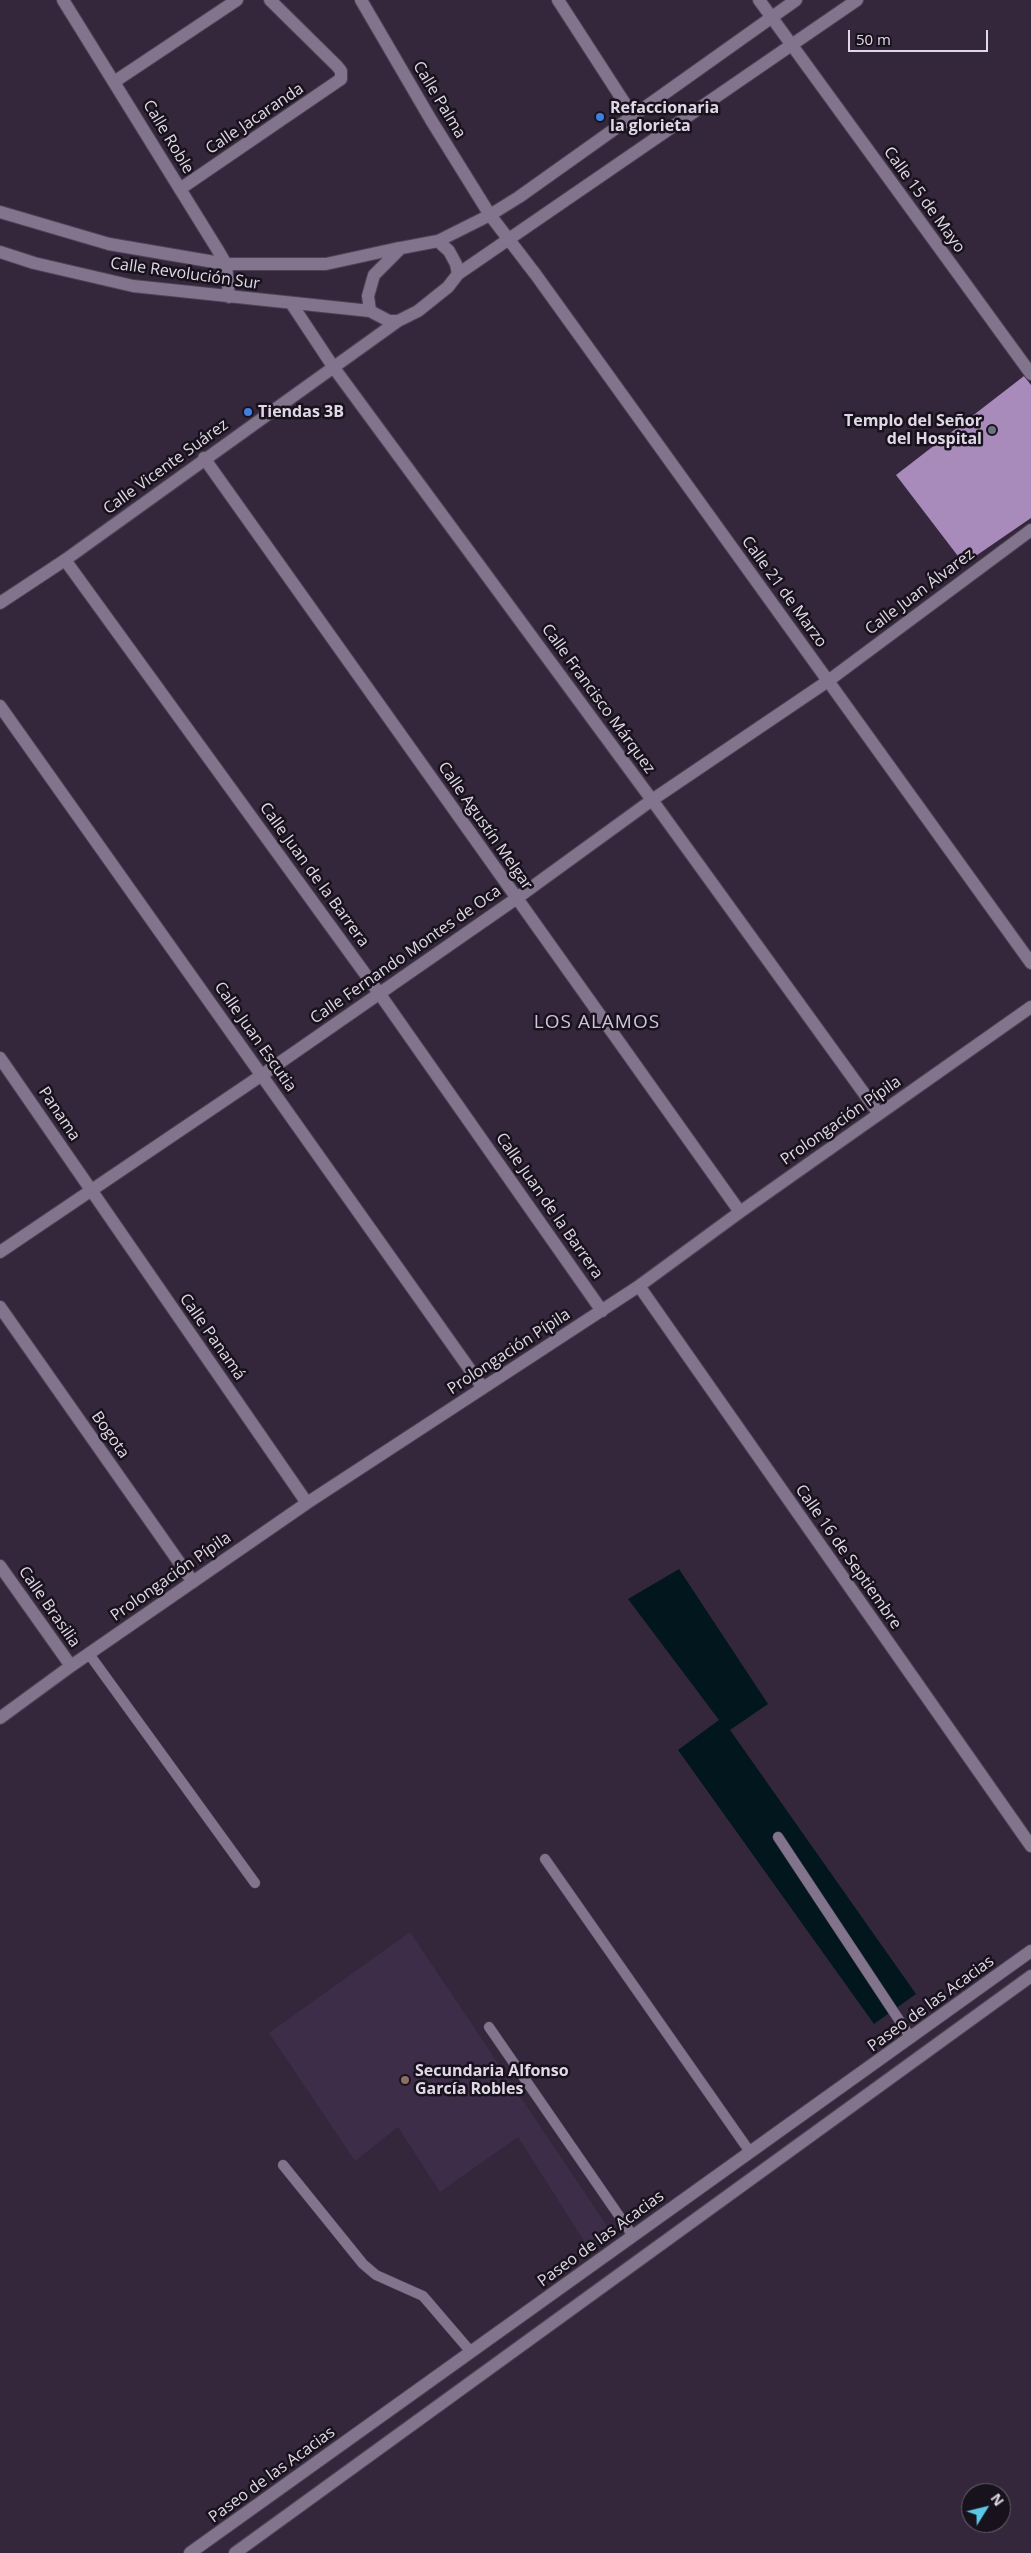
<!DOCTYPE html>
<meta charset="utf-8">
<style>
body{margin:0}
#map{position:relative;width:1031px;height:2553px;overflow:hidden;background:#34273c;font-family:"Open Sans",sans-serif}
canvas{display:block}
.north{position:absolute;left:961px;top:2483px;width:50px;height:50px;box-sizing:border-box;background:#18121c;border:1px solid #68616d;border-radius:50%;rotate:54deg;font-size:14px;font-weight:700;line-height:20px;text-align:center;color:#e0d8e6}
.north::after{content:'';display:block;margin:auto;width:18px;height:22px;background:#5ac8e6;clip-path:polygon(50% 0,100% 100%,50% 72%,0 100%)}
.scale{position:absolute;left:848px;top:30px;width:140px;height:22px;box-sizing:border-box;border:2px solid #e0d8e6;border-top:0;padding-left:6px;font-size:15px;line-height:18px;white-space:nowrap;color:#e0d8e6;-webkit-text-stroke:4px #18121c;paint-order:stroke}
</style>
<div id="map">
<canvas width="1031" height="2553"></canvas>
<div class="north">N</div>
<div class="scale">50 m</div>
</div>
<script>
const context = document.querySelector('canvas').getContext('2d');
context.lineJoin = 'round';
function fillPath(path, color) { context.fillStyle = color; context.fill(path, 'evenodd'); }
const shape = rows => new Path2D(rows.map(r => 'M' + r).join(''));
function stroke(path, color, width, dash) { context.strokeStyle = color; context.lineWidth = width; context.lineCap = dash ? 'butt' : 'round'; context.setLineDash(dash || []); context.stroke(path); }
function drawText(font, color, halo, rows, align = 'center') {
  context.font = font + ' "Open Sans",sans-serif'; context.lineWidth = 5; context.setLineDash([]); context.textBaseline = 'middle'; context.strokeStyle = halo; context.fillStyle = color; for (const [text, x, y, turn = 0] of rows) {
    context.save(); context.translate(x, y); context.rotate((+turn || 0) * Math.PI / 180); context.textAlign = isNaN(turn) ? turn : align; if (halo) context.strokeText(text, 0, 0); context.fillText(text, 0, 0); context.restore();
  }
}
fillPath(shape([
 [410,1932,609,2229,586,2244,518,2137,440,2192,398,2127,355,2161,269,2033]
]), '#3d2d48');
fillPath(shape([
 [679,1569,768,1704,730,1730,916,1994,874,2024,678,1750,719,1720,628,1599]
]), '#02171d');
fillPath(shape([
 [1024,376,1031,385,1031,518,964,564,896,475]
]), '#a88abb');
const lane = shape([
 [89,1654,255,1883],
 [778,1837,911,2038],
 [545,1859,750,2152],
 [489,2027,633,2236],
 [283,2165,363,2264,376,2275,423,2296,471,2352]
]);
const street = shape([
 [361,0,431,120,490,215,536,275,1031,963],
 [558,0,633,116],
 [759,0,1031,374],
 [114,82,237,0],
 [180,189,341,79,341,71,337,66,270,0],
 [291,303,334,368,652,800,879,1114],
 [204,458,740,1212],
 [65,560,379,993,602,1311],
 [0,706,483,1388],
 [0,1058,307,1503],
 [0,1252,262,1075,517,898,652,800,828,681,1031,530],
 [639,1286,1031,1846],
 [0,1307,193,1582],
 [0,1566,71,1666],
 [0,1718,71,1666,307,1503,639,1286,740,1212,1031,1007]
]);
const secondary = shape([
 [63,0,219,252,226,264,229,297],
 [0,212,109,244,226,264,326,264,399,248],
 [438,241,490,215,519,197,796,0],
 [0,252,34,263,133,286,370,311],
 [458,274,456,264,449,251,438,241,401,248,374,275,368,296,370,311,389,321,398,321,418,311,448,287,458,274,857,0],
 [0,603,65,560,398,321],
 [190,2553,1031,1951],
 [235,2553,1031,1976]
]);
stroke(lane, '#4e4355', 11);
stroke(street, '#4e4355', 14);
stroke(secondary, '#4e4355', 14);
stroke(lane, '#83748d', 10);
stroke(street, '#83748d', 12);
stroke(secondary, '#83748d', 12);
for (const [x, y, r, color] of [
 [600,117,5,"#3f7fe0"],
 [248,412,5,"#3f7fe0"],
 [992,430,5,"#6b7280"],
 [405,2080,5,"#8d6e63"]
]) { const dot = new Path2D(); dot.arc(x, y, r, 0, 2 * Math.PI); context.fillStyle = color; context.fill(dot); stroke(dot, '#18121c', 2); }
drawText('16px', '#e0d8e6', '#18121c', [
 ["Calle Palma",439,100,59],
 ["Calle Jacaranda",255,119,-34],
 ["Calle Roble",168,137,59],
 ["Calle 15 de Mayo",924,200,54],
 ["Calle Revolución Sur",185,274,8],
 ["Calle Vicente Suárez",166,467,-36],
 ["Calle 21 de Marzo",784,592,54],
 ["Calle Juan Álvarez",920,592,-37],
 ["Calle Francisco Márquez",598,699,54],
 ["Calle Agustín Melgar",485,826,55],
 ["Calle Juan de la Barrera",314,875,54],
 ["Calle Fernando Montes de Oca",406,955,-35],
 ["Calle Juan Escutia",255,1037,55],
 ["Panama",59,1114,56],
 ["Prolongación Pípila",841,1121,-35],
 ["Calle Juan de la Barrera",549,1206,55],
 ["Calle Panamá",212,1337,55],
 ["Prolongación Pípila",509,1352,-33],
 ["Bogota",110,1435,55],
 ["Calle 16 de Septiembre",848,1557,55],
 ["Prolongación Pípila",171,1577,-35],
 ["Calle Brasilia",49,1607,55],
 ["Paseo de las Acacias",931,2004,-36],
 ["Paseo de las Acacias",601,2239,-36],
 ["Paseo de las Acacias",272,2475,-36]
]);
drawText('bold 16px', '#e0d8e6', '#18121c', [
 ["Refaccionaria",610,108],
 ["la glorieta",610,126],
 ["Tiendas 3B",258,412],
 ["Templo del Señor",982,421,"right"],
 ["del Hospital",982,439,"right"],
 ["Secundaria Alfonso",415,2071],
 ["García Robles",415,2089]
], 'left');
context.letterSpacing = '1px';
drawText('19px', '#d3c2de', '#18121c', [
 ["LOS ALAMOS",597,1023]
]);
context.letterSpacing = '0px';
</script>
